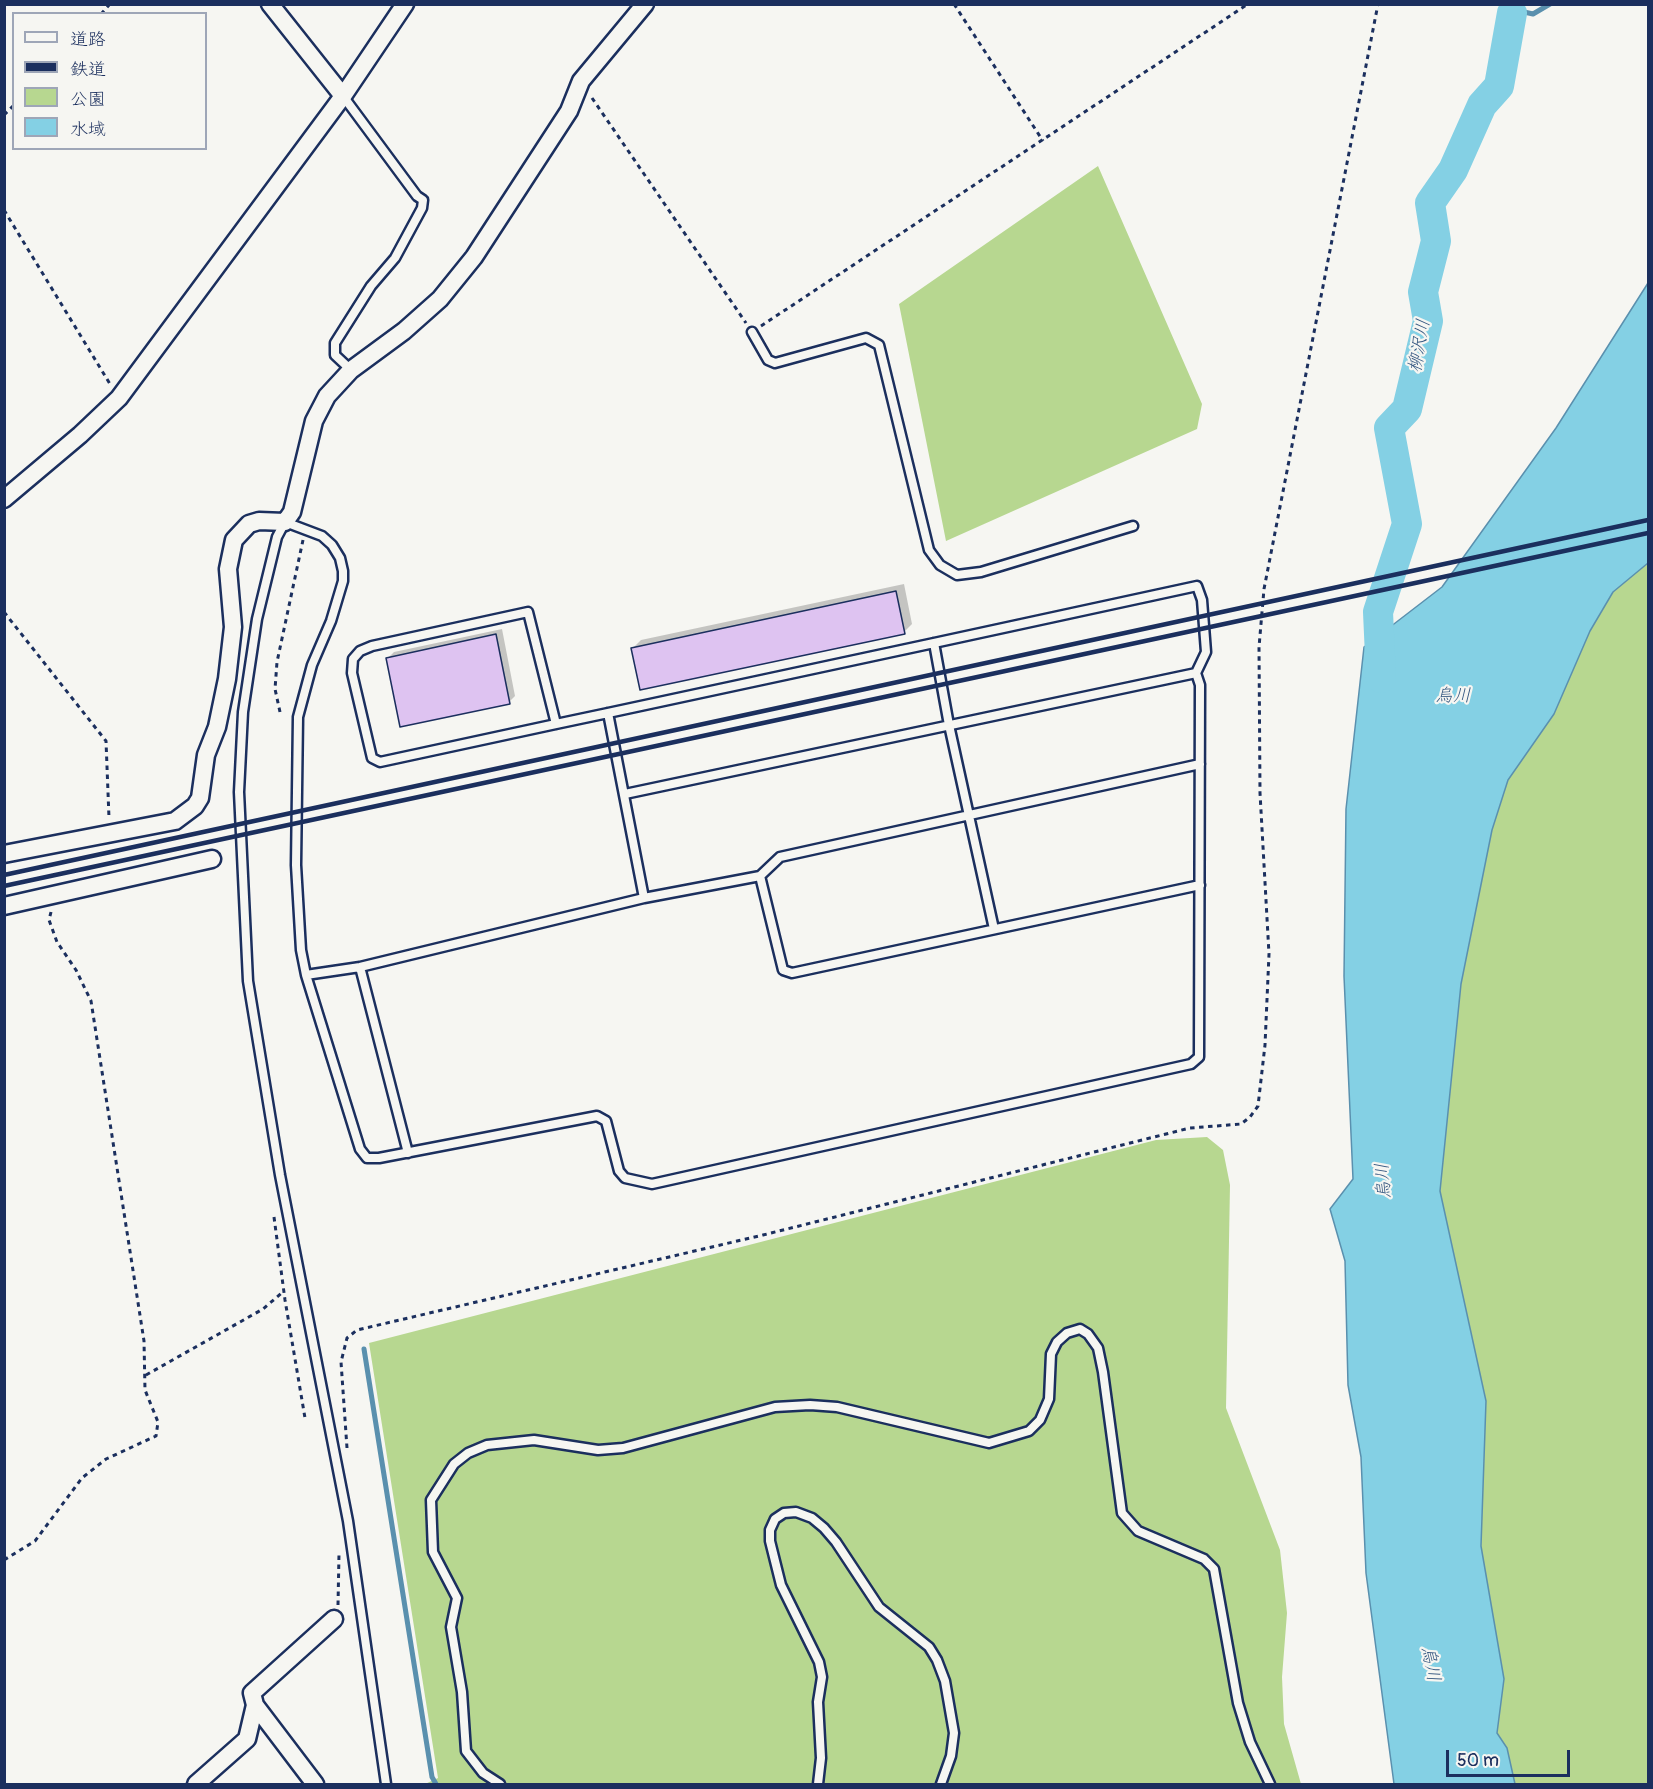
<!DOCTYPE html>
<meta charset="utf-8">
<style>
body{margin:0}
#map{position:relative;width:1653px;height:1789px;overflow:hidden;background:#f6f6f2;font-family:Pangolin,"Klee One",sans-serif}
canvas{display:block}
.frame{position:absolute;inset:0;border:6px solid #1b2f5e;pointer-events:none}
.legend{position:absolute;left:12px;top:12px;width:195px;height:138px;box-sizing:border-box;background:#f6f6f2;border:2px solid #9ea6b7;margin:0;padding:8px 10px;list-style:none;font-size:18px;color:#1b2f5e}
.legend li{display:flex;align-items:center;gap:12px;height:30px}
.legend b{width:30px;border:2px solid #9ea6b7}
.scale{position:absolute;left:1446px;top:1750px;width:124px;height:27px;box-sizing:border-box;border:3px solid #1b2f5e;border-top:0;padding-left:8px;font-size:18px;line-height:21px;white-space:nowrap;color:#1b2f5e;-webkit-text-stroke:4px #f6f6f2;paint-order:stroke}
</style>
<div id="map">
<canvas width="1653" height="1789"></canvas>
<div class="frame"></div>
<ul class="legend">
<li><b style="height:8px;background:#f6f6f2"></b>道路</li>
<li><b style="height:8px;background:#1b2f5e"></b>鉄道</li>
<li><b style="height:16px;background:#b7d790"></b>公園</li>
<li><b style="height:16px;background:#84d0e4"></b>水域</li>
</ul>
<div class="scale">50 m</div>
</div>
<script>
const context = document.querySelector('canvas').getContext('2d');
context.lineJoin = 'round';
function fillPath(path, color) { context.fillStyle = color; context.fill(path, 'evenodd'); }
const shape = rows => new Path2D(rows.map(r => 'M' + r).join(''));
function stroke(path, color, width, dash) { context.strokeStyle = color; context.lineWidth = width; context.lineCap = dash ? 'butt' : 'round'; context.setLineDash(dash || []); context.stroke(path); }
function drawText(font, color, halo, rows, align = 'center') {
  context.font = font + ' Pangolin,"Klee One",sans-serif'; context.lineWidth = 4.5; context.setLineDash([]); context.textBaseline = 'middle'; context.strokeStyle = halo; context.fillStyle = color; for (const [text, x, y, turn = 0] of rows) {
    context.save(); context.translate(x, y); context.rotate((+turn || 0) * Math.PI / 180); context.textAlign = isNaN(turn) ? turn : align; if (halo) context.strokeText(text, 0, 0); context.fillText(text, 0, 0); context.restore();
  }
}
fillPath(shape([
 [1098,166,1202,404,1197,429,946,541,899,304],
 [1648,563,1648,1784,1515,1784,1507,1748,1497,1733,1504,1679,1481,1546,1486,1401,1440,1191,1461,984,1492,830,1508,780,1554,714,1590,631,1613,592],
 [1207,1137,1223,1150,1230,1185,1226,1408,1280,1550,1287,1613,1282,1677,1284,1724,1301,1784,425,1784,438,1778,369,1343,1156,1140]
]), '#b7d790');
const water = shape([
 [1648,283,1648,563,1613,592,1590,631,1554,714,1508,780,1492,830,1461,984,1440,1191,1486,1401,1481,1546,1504,1679,1497,1733,1507,1748,1515,1784,1394,1784,1366,1573,1361,1457,1348,1385,1345,1261,1330,1209,1353,1179,1344,976,1346,809,1364,647,1442,587,1556,428,1648,283]
]);
fillPath(water, '#84d0e4');
stroke(water, '#5a90ae', 1.5);
fillPath(shape([
 [904,584,912,624,904,632,633,648,641,640],
 [502,629,515,696,509,702,388,658,394,652]
]), '#0003');
stroke(shape([
 [1506,4,1512,13,1515,10,1533,14,1550,4],
 [364,1349,432,1777,436,1784]
]), '#5a90ae', 5);
stroke(shape([
 [1381,678,1378,612,1407,524,1389,428,1407,409,1428,321,1423,292,1436,241,1430,203,1453,170,1482,105,1499,86,1512,13]
]), '#84d0e4', 30);
const building = shape([
 [896,591,905,634,640,690,631,648,896,591],
 [496,634,510,704,400,727,386,658,496,634]
]);
fillPath(building, '#dec3f1');
stroke(building, '#1b2f5e', 1.5);
const service = shape([
 [343,96,417,196,423,200,422,208,395,258,371,286,335,343,335,355,351,370],
 [752,332,768,360,775,363,866,338,879,345,929,550,940,565,957,575,981,572,1133,526],
 [934,643,949,725,994,929],
 [608,713,644,898],
 [625,794,1196,673],
 [760,876,783,970,792,973,1200,885],
 [360,967,408,1153],
 [306,975,360,967,644,898,760,876,780,857,1200,764],
 [386,1784,348,1521,280,1175,248,981,239,792,243,712,257,619,277,537,285,522,322,536,332,545,340,558,343,571,343,581,331,621,312,665,298,717,296,865,301,950,306,975,360,1149,367,1158,379,1158,597,1116,606,1121,619,1171,625,1178,652,1184,1191,1064,1199,1057,1200,685,1196,673,1206,652,1202,600,1197,586,934,643,608,713,556,724,380,762,372,758,352,673,353,659,360,651,372,646,528,612,556,724],
 [500,1784,483,1773,466,1751,462,1692,451,1627,457,1598,433,1552,431,1500,454,1464,468,1453,487,1445,534,1440,598,1450,623,1448,775,1407,810,1405,837,1407,989,1443,1029,1431,1040,1420,1049,1399,1051,1354,1057,1342,1067,1333,1080,1329,1088,1334,1098,1348,1103,1372,1122,1513,1138,1531,1204,1559,1214,1569,1238,1703,1250,1742,1270,1784],
 [818,1784,821,1758,818,1702,822,1677,819,1662,781,1585,770,1541,770,1530,775,1519,784,1513,796,1512,812,1518,824,1528,836,1542,879,1607,929,1647,937,1660,945,1681,954,1733,951,1756,941,1784]
]);
const minor = shape([
 [270,4,343,96],
 [4,499,80,435,119,398,343,96,405,4],
 [4,854,175,821,195,806,200,798,206,755,217,727,227,679,233,627,228,569,234,540,249,524,259,521,285,522,292,512,314,421,327,396,351,370,404,331,440,299,474,257,569,111,581,81,645,4],
 [4,906,212,859],
 [196,1784,247,1739,255,1705],
 [315,1784,255,1705,252,1693,334,1619]
]);
stroke(service, '#1b2f5e', 13);
stroke(minor, '#1b2f5e', 21);
stroke(shape([
 [954,4,1043,141],
 [101,14,110,4],
 [592,98,746,323],
 [4,115,14,105],
 [4,210,110,384],
 [761,326,1248,4],
 [4,612,106,741,109,818],
 [280,712,275,689,277,662,303,540],
 [274,1217,285,1300,305,1418],
 [146,1375,263,1309,284,1291],
 [347,1448,341,1362,347,1338,357,1330,763,1235,1190,1128,1241,1124,1250,1117,1258,1106,1265,1045,1269,954,1260,793,1259,647,1264,589,1378,4],
 [4,1560,35,1541,82,1478,106,1459,156,1436,158,1422,145,1390,144,1341,91,1001,76,970,57,942,49,920,51,912],
 [338,1605,339,1554]
]), '#1b2f5e', 3, [4.5, 4.5]);
stroke(service, '#f6f6f2', 8);
stroke(minor, '#f6f6f2', 16);
stroke(shape([
 [4,875,1648,520],
 [4,886,1648,533]
]), '#1b2f5e', 4.5);
drawText('italic 18px', '#355780', '#f6f6f2', [
 ["柳沢川",1420,346,-80],
 ["烏川",1453,696],
 ["烏川",1384,1181,-94],
 ["烏川",1430,1664,79]
]);
</script>
